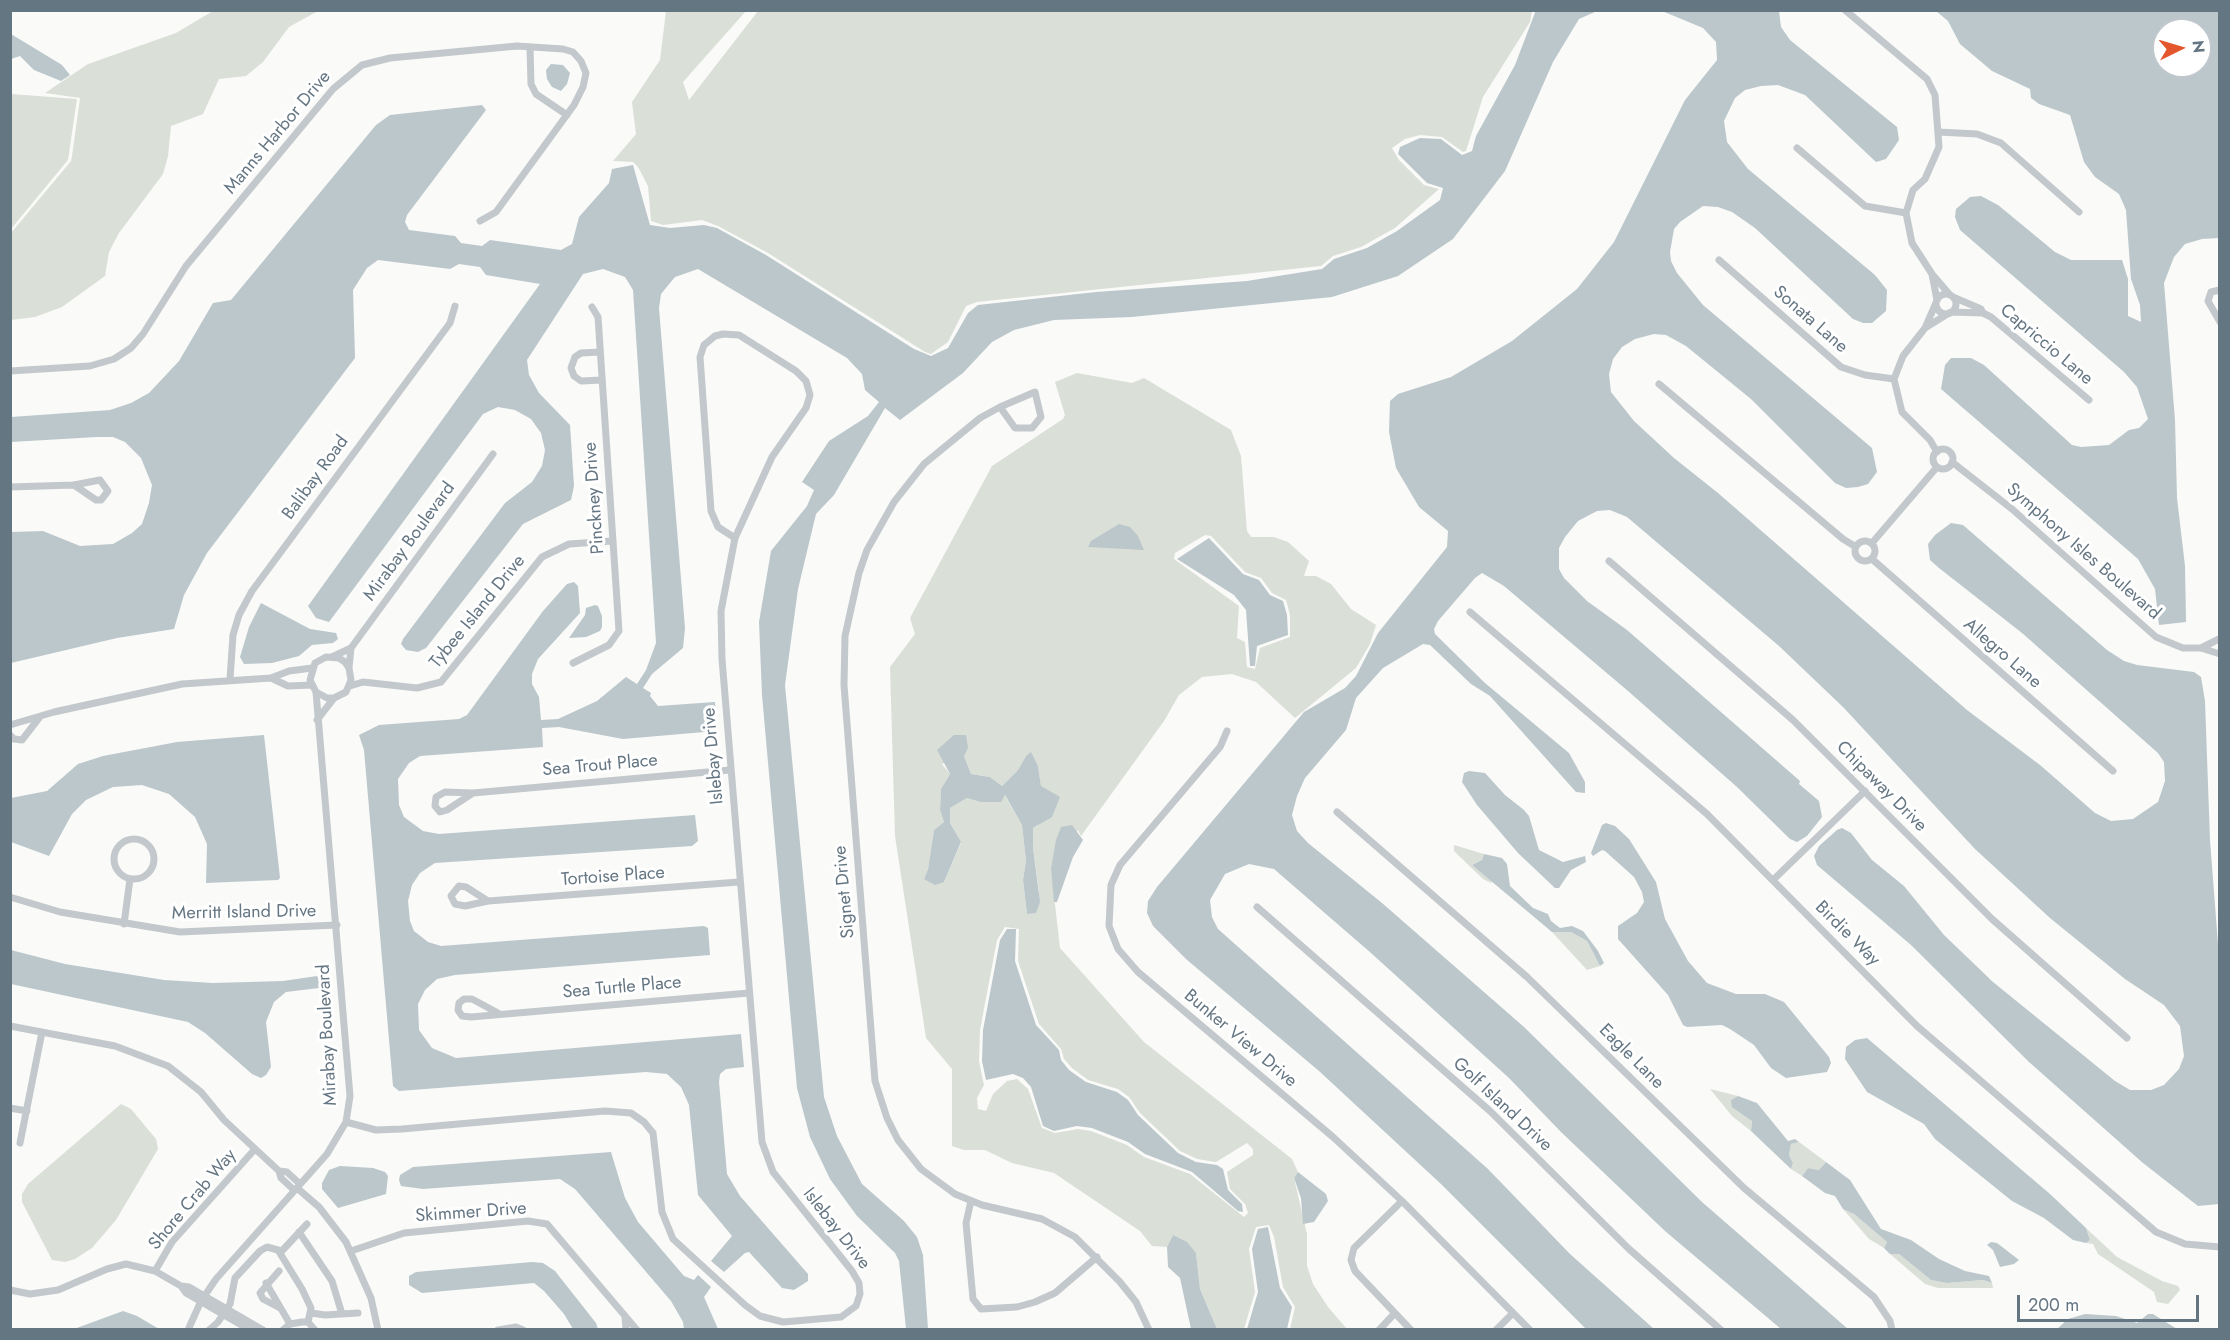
<!DOCTYPE html>
<style>
body{margin:0}
#map{position:relative;width:2230px;height:1340px;overflow:hidden;background:#fafaf8;font-family:Jost,sans-serif}
canvas{display:block}
.frame{position:absolute;inset:0;border:12px solid #657683;pointer-events:none}
.north{position:absolute;left:2152px;top:18px;width:60px;height:60px;box-sizing:border-box;background:#fff;border:2px solid #c1c8cd;border-radius:50%;rotate:85deg;font-size:16px;font-weight:700;line-height:24px;text-align:center;color:#657683}
.north::after{content:'';display:block;margin:auto;width:21px;height:27px;background:#e4572e;clip-path:polygon(50% 0,100% 100%,50% 72%,0 100%)}
.scale{position:absolute;left:2017px;top:1295px;width:182px;height:27px;box-sizing:border-box;border:3px solid #657683;border-top:0;padding-left:8px;font-size:18px;line-height:21px;white-space:nowrap;color:#657683;-webkit-text-stroke:4px #fff;paint-order:stroke}
</style>
<div id="map">
<canvas width="2230" height="1340"></canvas>
<div class="frame"></div>
<div class="north">N</div>
<div class="scale">200 m</div>
</div>
<script>
const context = document.querySelector('canvas').getContext('2d');
context.lineJoin = 'round';
function fillPath(path, color) { context.fillStyle = color; context.fill(path, 'evenodd'); }
const shape = rows => new Path2D(rows.map(r => 'M' + r).join(''));
function stroke(path, color, width, dash) { context.strokeStyle = color; context.lineWidth = width; context.lineCap = dash ? 'butt' : 'round'; context.setLineDash(dash || []); context.stroke(path); }
function drawText(font, color, halo, rows, align = 'center') {
  context.font = font + ' Jost,sans-serif'; context.lineWidth = 6; context.setLineDash([]); context.textBaseline = 'middle'; context.strokeStyle = halo; context.fillStyle = color; for (const [text, x, y, turn = 0] of rows) {
    context.save(); context.translate(x, y); context.rotate((+turn || 0) * Math.PI / 180); context.textAlign = isNaN(turn) ? turn : align; if (halo) context.strokeText(text, 0, 0); context.fillText(text, 0, 0); context.restore();
  }
}
fillPath(shape([
 [213,11,318,11,289,27,263,62,246,76,219,79,203,114,171,126,168,156,163,174,119,233,109,252,105,276,62,307,35,317,11,320,11,233,71,161,72,156,80,98,45,93,88,64,176,33],
 [666,11,746,11,683,82,689,100,758,11,1532,11,1530,22,1483,97,1466,151,1463,152,1442,137,1420,135,1405,139,1392,148,1399,160,1424,185,1439,189,1395,228,1361,247,1333,256,1321,266,977,302,966,306,948,342,931,354,925,352,768,253,718,226,702,220,663,225,651,221,648,186,638,167,633,162,613,161,636,134,632,102,660,60],
 [11,94,77,99,68,160,11,229],
 [1077,373,1132,383,1144,378,1231,430,1241,456,1247,531,1251,537,1274,537,1288,542,1309,561,1304,576,1316,576,1331,584,1351,609,1376,625,1370,644,1356,668,1295,718,1256,682,1232,674,1202,677,1179,695,1164,721,1081,836,1078,830,1051,869,1060,948,1144,1042,1292,1159,1298,1172,1294,1178,1307,1234,1307,1266,1313,1284,1328,1307,1347,1329,1290,1329,1295,1307,1283,1287,1274,1237,1269,1225,1256,1227,1249,1249,1255,1292,1244,1329,1217,1329,1200,1289,1196,1253,1173,1235,1167,1247,1152,1246,1140,1231,1054,1173,1012,1163,985,1150,964,1150,952,1146,952,1069,926,1038,895,836,890,667,915,634,910,618,992,466,1063,419,1065,415,1055,382],
 [1205,535,1211,536,1245,572,1261,578,1272,593,1286,600,1290,615,1290,637,1260,648,1255,669,1247,667,1245,642,1237,638,1239,606,1174,559,1175,553],
 [964,756,971,774,990,777,1002,786,1018,770,1026,756,1038,766,1041,786,1039,825,1033,828,1033,848,1039,892,1027,914,1023,880,1026,861,1022,825,1004,794,980,802,967,798,950,808,950,823,961,843,944,882,924,879,928,869,934,830,944,822,940,810,941,789,950,774,942,764],
 [1005,927,1019,929,1018,961,1039,1024,1061,1049,1064,1059,1072,1068,1088,1080,1118,1089,1129,1097,1140,1113,1180,1151,1197,1159,1216,1162,1247,1143,1253,1149,1253,1155,1227,1172,1230,1189,1245,1204,1248,1213,1244,1217,1190,1174,1144,1157,1127,1145,1091,1131,1078,1129,1055,1133,1042,1128,1028,1089,1017,1079,1007,1081,993,1094,986,1111,978,1109,977,1098,984,1085,979,1061,980,1030,997,940],
 [1454,845,1484,854,1482,860,1472,865,1492,881,1491,883,1483,879,1454,851],
 [1552,932,1571,932,1587,941,1600,966,1587,970],
 [1710,1089,1738,1096,1731,1100,1752,1121,1751,1131,1732,1116],
 [121,1104,131,1109,156,1139,158,1149,116,1220,92,1248,75,1259,65,1262,52,1260,22,1202,22,1194,28,1184],
 [1799,1142,1826,1162,1819,1170,1808,1168,1802,1176,1791,1169,1793,1163,1789,1155,1791,1144],
 [1843,1209,1854,1214,1887,1242,1884,1248,1869,1239],
 [2086,1228,2117,1257,2162,1281,2178,1286,2180,1290,2168,1304,2157,1302,2154,1292,2098,1254,2093,1244,2086,1243,2090,1240],
 [1890,1254,1899,1254,1931,1280,1947,1283,1983,1280,1992,1283,1993,1288,1938,1288,1925,1284]
]), '#dadfd7');
fillPath(shape([
 [1536,10,1597,11,1579,19,1553,62,1505,171,1453,239,1398,276,1332,297,1132,317,1054,320,1014,330,992,342,963,373,900,420,885,408,834,495,816,514,798,589,785,685,824,1097,837,1136,862,1184,904,1221,917,1237,923,1255,928,1329,906,1329,899,1261,895,1253,857,1216,830,1179,810,1137,797,1088,762,695,759,622,771,551,807,506,814,490,802,482,829,441,868,416,879,402,865,390,862,374,847,358,698,269,675,277,661,294,659,308,685,628,683,648,652,674,643,688,651,693,650,696,658,706,715,702,716,731,623,739,559,727,542,728,543,747,420,756,409,763,398,779,399,805,404,817,423,831,439,834,695,815,698,841,692,846,435,863,420,873,412,885,408,901,410,921,414,931,428,942,441,946,704,926,708,928,710,955,455,975,437,979,425,990,418,1004,419,1030,432,1048,456,1058,741,1034,744,1067,726,1069,720,1074,719,1082,727,1174,740,1196,808,1274,808,1281,794,1290,782,1288,749,1252,745,1253,724,1272,711,1261,732,1236,698,1195,689,1105,681,1087,667,1074,646,1072,399,1091,393,1086,364,750,359,735,379,725,459,719,467,715,543,611,567,584,574,582,578,586,580,613,538,659,532,674,532,684,539,697,541,720,558,719,597,701,626,677,637,684,646,670,656,643,633,290,625,277,603,269,583,274,527,360,529,375,539,393,570,425,574,486,571,500,523,524,426,648,418,652,406,650,401,644,403,639,505,503,532,482,542,466,545,450,541,433,531,419,515,410,498,407,483,414,329,622,316,618,308,606,540,284,486,275,480,267,459,264,450,269,378,260,367,268,353,290,355,358,207,553,184,595,174,629,117,638,11,663,11,532,43,531,80,546,113,544,132,533,142,524,149,503,152,485,141,458,125,442,113,437,97,437,11,442,11,417,110,410,131,403,149,393,179,361,213,303,231,300,376,125,390,115,482,105,486,110,407,215,405,222,409,230,455,236,461,243,482,246,490,240,561,250,572,244,579,217,609,183,612,169,633,165,650,225,670,228,704,225,717,228,766,255,914,349,931,356,948,348,968,313,978,305,1096,292,1247,281,1322,269,1334,259,1367,248,1397,231,1440,200,1443,188,1427,183,1398,154,1400,147,1420,138,1441,139,1462,155,1472,151,1476,136,1515,65],
 [1662,11,1779,11,1781,27,1790,40,1897,127,1899,140,1886,159,1876,162,1805,95,1778,85,1761,86,1745,90,1735,98,1724,121,1727,142,1748,169,1875,275,1887,290,1886,311,1872,323,1863,323,1853,319,1755,228,1732,212,1718,207,1703,206,1680,222,1674,229,1670,252,1671,261,1677,273,1703,305,1872,448,1877,472,1868,484,1858,487,1846,488,1835,483,1751,399,1686,346,1666,335,1654,334,1635,339,1622,347,1613,359,1609,374,1611,392,1634,421,1674,458,1718,493,1967,710,2040,765,2095,813,2111,821,2133,819,2158,802,2165,781,2164,762,2158,753,2022,633,1939,568,1930,560,1928,544,1935,535,1951,523,1963,525,2107,650,2124,661,2137,665,2194,672,2201,677,2205,701,2210,840,2219,957,2219,1204,2198,1206,2143,1163,2029,1062,1911,945,1817,865,1814,856,1819,846,1837,830,1842,828,1851,833,1872,860,1904,886,1944,935,1993,982,2115,1081,2130,1090,2151,1090,2164,1085,2179,1069,2184,1056,2180,1026,2164,1005,2125,979,2050,918,1975,849,1843,707,1779,646,1627,517,1610,510,1597,511,1578,521,1565,537,1559,548,1559,569,1564,578,1587,601,1627,630,1800,781,1799,784,1819,801,1822,817,1807,836,1797,842,1790,839,1737,787,1628,691,1504,586,1482,573,1475,578,1438,621,1434,629,1435,634,1485,683,1569,753,1585,782,1585,793,1576,792,1490,696,1471,684,1430,645,1423,644,1383,668,1356,698,1346,730,1305,778,1297,796,1292,815,1297,831,1308,843,1382,903,1524,1027,1702,1202,1848,1329,1781,1329,1665,1231,1561,1132,1509,1078,1371,953,1274,869,1249,864,1225,874,1210,900,1212,917,1218,929,1488,1169,1570,1254,1654,1329,1586,1329,1441,1184,1319,1071,1186,959,1153,926,1147,913,1148,901,1157,887,1304,712,1345,688,1356,676,1378,633,1447,547,1448,531,1419,507,1396,468,1389,432,1390,401,1398,394,1451,377,1512,341,1577,289,1614,242,1685,100,1717,60,1716,42,1703,28],
 [1936,11,2219,11,2219,238,2202,239,2185,244,2174,257,2164,283,2175,420,2177,498,2185,566,2186,622,2159,625,2155,589,2138,559,1941,389,1945,365,1951,358,1971,358,1984,365,2072,445,2081,447,2109,445,2129,430,2139,428,2148,419,2137,387,2124,372,1960,230,1955,217,1956,209,1970,197,1981,196,1998,205,2055,252,2071,260,2122,260,2128,279,2128,316,2141,322,2140,305,2131,279,2126,210,2119,194,2095,177,2084,162,2070,115,2039,104,2031,98,2030,89,1992,71,1960,44,1948,21],
 [2164,30,2200,30,2200,66,2164,66],
 [11,34,62,65,70,75,61,81,34,70,20,56,11,59],
 [551,64,563,65,570,73,567,84,561,91,552,87,547,79,546,70],
 [1119,524,1130,527,1138,536,1144,550,1088,547,1091,541],
 [1209,538,1243,574,1259,580,1270,595,1283,601,1287,615,1288,635,1257,646,1255,666,1250,666,1246,610,1234,595,1177,559],
 [261,603,310,629,336,633,338,639,333,643,312,645,299,656,272,663,244,664,240,657,249,627],
 [595,605,598,606,602,616,602,627,600,631,586,637,569,638,585,615,586,608],
 [264,735,280,878,278,880,206,883,207,844,195,817,169,794,142,785,113,787,86,800,72,814,49,856,11,842,11,798,47,791,78,764,103,756,177,742],
 [954,735,966,735,968,748,964,756,971,774,990,777,1002,786,1018,770,1026,756,1031,752,1038,766,1041,786,1060,797,1052,817,1033,828,1033,848,1040,902,1036,913,1027,914,1023,880,1026,861,1022,825,1005,795,1001,802,980,802,967,798,950,808,950,823,961,842,944,882,935,885,924,879,928,869,934,830,944,822,940,810,941,789,950,774,937,750],
 [1469,771,1485,773,1505,795,1524,810,1529,816,1539,850,1563,862,1585,856,1586,862,1571,870,1559,888,1555,888,1518,853,1477,805,1462,782,1464,773],
 [1606,823,1615,826,1629,839,1656,882,1665,919,1688,961,1707,983,1736,994,1765,994,1784,1002,1829,1057,1831,1063,1827,1072,1786,1078,1771,1068,1754,1045,1730,1029,1722,1025,1687,1027,1683,1025,1668,995,1618,939,1618,926,1637,913,1644,902,1642,892,1634,877,1605,851,1602,850,1593,856,1591,853,1602,825],
 [1072,825,1083,840,1073,857,1057,902,1054,902,1051,869,1056,840,1061,827],
 [1484,854,1502,858,1507,864,1510,886,1533,908,1548,914,1551,921,1560,928,1572,926,1583,931,1598,951,1604,963,1600,966,1587,941,1571,932,1552,932,1472,865,1482,860],
 [1007,929,1016,929,1015,961,1036,1025,1059,1050,1061,1060,1069,1070,1086,1082,1117,1092,1128,1100,1138,1115,1178,1153,1196,1162,1217,1165,1223,1169,1228,1190,1242,1204,1243,1212,1238,1211,1192,1172,1145,1154,1128,1142,1092,1128,1077,1126,1054,1131,1043,1126,1031,1087,1023,1078,1013,1074,986,1080,982,1061,983,1030,1000,940],
 [11,950,65,964,164,980,213,983,283,981,317,976,322,984,319,988,286,992,274,1002,266,1022,271,1067,266,1075,261,1078,252,1074,205,1033,188,1022,11,984],
 [1867,1038,2050,1194,2086,1228,2090,1240,2086,1243,2073,1240,2044,1218,2012,1201,1935,1139,1924,1124,1867,1092,1845,1059,1846,1047,1855,1040],
 [1738,1096,1757,1103,1788,1141,1795,1139,1799,1142,1791,1144,1789,1155,1793,1163,1791,1169,1751,1131,1752,1121,1732,1107,1731,1100],
 [611,1152,625,1198,638,1222,684,1276,694,1280,698,1275,711,1287,704,1297,718,1329,684,1329,683,1322,671,1301,575,1189,560,1179,423,1189,401,1186,399,1180,400,1175,413,1167],
 [1826,1162,1850,1180,1881,1229,1911,1240,1939,1259,1965,1271,1989,1276,1992,1283,1983,1280,1947,1283,1931,1280,1899,1254,1890,1254,1884,1248,1887,1242,1854,1214,1843,1209,1835,1196,1825,1193,1802,1176,1808,1168,1819,1170],
 [340,1166,373,1168,385,1172,388,1176,386,1194,338,1208,322,1189,322,1183,329,1170],
 [1298,1172,1326,1194,1328,1201,1314,1222,1303,1224,1301,1198,1294,1178],
 [1268,1227,1280,1288,1292,1307,1287,1329,1247,1329,1258,1292,1252,1249,1258,1229],
 [1173,1235,1187,1242,1196,1253,1200,1289,1217,1329,1191,1329,1180,1278,1168,1267,1167,1247],
 [1991,1242,1997,1243,2019,1260,2014,1264,2000,1267,1993,1250,1987,1245],
 [532,1262,543,1263,555,1271,596,1323,598,1329,573,1329,564,1314,544,1291,534,1283,422,1293,409,1285,409,1276,416,1272],
 [123,1311,137,1316,159,1329,74,1329],
 [2085,1314,2116,1316,2137,1323,2148,1314,2153,1314,2177,1329,2057,1329,2068,1319]
]), '#bbc7cb');
stroke(shape([
 [1845,10,1927,79,1935,95,1939,147,1925,179,1913,190,1906,213,1912,243,1932,274],
 [530,47,531,84,536,94,567,115],
 [1939,132,1977,134,2001,143,2079,212],
 [1797,148,1865,206,1906,213],
 [1719,260,1841,367,1865,375,1894,379],
 [2220,290,2211,292,2208,301,2220,322],
 '1936 304a10 10 0 1 1 20 0a10 10 0 1 1-20 0Z',
 [1937,300,1932,274,1950,295],
 [1936,303,1925,328,1949,313],
 [1951,312,1983,313,1981,309,1953,297],
 [1983,313,1991,317,2089,400],
 [1925,328,1903,356,1894,379,1902,412,1930,440,1937,452],
 [600,352,581,353,575,357,571,368,574,376,581,381,602,380],
 [10,371,90,366,114,359,131,348,143,334,186,266,333,89,362,65,390,58,517,46,563,49,573,52,581,61,586,73,583,87,574,105,496,212,480,221],
 [1659,384,1843,539,1856,547],
 [1000,407,1015,428,1032,428,1041,417,1035,392,1000,407,980,418,924,464,894,502,867,550,859,573,845,636,844,685,875,1081,887,1118,898,1140,921,1169,955,1194,982,1205,1042,1219,1075,1237,1120,1282,1136,1302,1149,1330],
 '1933 459a10 10 0 1 1 20 0a10 10 0 1 1-20 0Z',
 [1952,462,2012,509,2156,637,2183,648,2201,648,2220,654],
 [10,487,74,485,100,480,108,491,101,500,96,500,74,485],
 '1855 551a10 10 0 1 1 20 0a10 10 0 1 1-20 0Z',
 [1872,543,1937,467],
 [1872,559,2113,771],
 [1609,561,1793,720,1992,919,2127,1038],
 [1470,612,1707,814,1917,1026,2156,1232,2185,1244,2220,1247],
 [2201,648,2219,639],
 [332,657,351,648],
 [573,663,609,645,619,631,598,317,592,307],
 [349,668,351,648,493,454],
 [271,678,288,686,311,685],
 [230,679,233,635,239,615,252,591,450,323,455,306],
 [350,686,363,682,417,688,441,682,542,557,569,544,612,541],
 [317,720,334,698,346,692,351,680,349,668,345,662,339,658,326,657,315,663,310,680,316,692,327,698,334,698],
 [10,725,54,712,182,684,271,678,289,671,312,668],
 [1227,731,1220,747,1120,865,1111,885,1109,926,1118,949,1138,972,1333,1137,1402,1201,1530,1330],
 [10,735,14,739,22,740,39,718],
 [473,793,447,810,440,812,435,806,436,797,445,792,473,793,730,770],
 [1337,812,1527,977,1744,1188,1874,1297,1890,1321,1892,1330],
 '114 859a20 20 0 1 1 40 0a20 20 0 1 1-40 0Z',
 [1773,880,1865,791],
 [10,897,60,912,180,932,337,925],
 [488,901,466,887,459,886,451,896,455,904,465,906,488,901,739,882],
 [1257,907,1490,1111,1629,1249,1721,1330],
 [124,924,130,879],
 [498,1013,472,999,464,999,459,1003,458,1010,462,1016,471,1017,749,993],
 [10,1026,115,1046,168,1066,201,1092,224,1120,279,1171],
 [10,1108,27,1111],
 [346,1122,376,1130,402,1129,605,1111,631,1113,644,1122,653,1133,662,1212,673,1239,745,1305,760,1316,783,1322,841,1317,856,1306,860,1294,859,1283,852,1271,773,1172,762,1142,722,659,721,611,735,538,772,457,806,408,810,395,806,381,796,371,739,335,723,334,715,336,704,345,700,357,711,511,718,527,735,538],
 [20,1143,42,1032],
 [297,1188,319,1207,346,1242,371,1298,378,1330],
 [294,1190,281,1178,279,1171,287,1172,300,1184],
 [971,1201,966,1223,973,1299,981,1309,1017,1307,1035,1302,1055,1293,1097,1257],
 [1402,1201,1354,1248,1351,1260,1355,1271,1411,1330],
 [299,1232,332,1281,342,1314],
 [351,1251,404,1233,528,1221,547,1224,637,1330],
 [280,1253,307,1224],
 [155,1271,172,1242,255,1149],
 [279,1271,260,1293,263,1299,280,1308],
 [266,1283,290,1324],
 [10,1290,30,1294,58,1290,107,1269,126,1264,155,1271,181,1286],
 [311,1313,325,1315,358,1313],
 [625,1316,626,1330],
 [188,1330,201,1301,216,1279,327,1154,346,1122,350,1096,316,692],
 [209,1330,218,1322,230,1304,235,1278,260,1251,267,1247,278,1250,302,1289,311,1308,308,1322],
 [250,1330,186,1293,181,1286,189,1287,263,1330],
 [283,1330,290,1324,302,1322,308,1322,315,1330],
 [498,1330,516,1327,523,1330],
 [1379,1330,1395,1313],
 [1496,1330,1513,1313]
]), '#c3c8cc', 7);
drawText('18px', '#657683', '#fff', [
 ["Manns Harbor Drive",278,133,-50],
 ["Sonata Lane",1810,320,41],
 ["Capriccio Lane",2046,345,40],
 ["Balibay Road",316,478,-54],
 ["Pinckney Drive",595,498,-94],
 ["Mirabay Boulevard",410,542,-54],
 ["Symphony Isles Boulevard",2083,552,41],
 ["Tybee Island Drive",478,612,-51],
 ["Allegro Lane",2002,654,41],
 ["Islebay Drive",714,756,-95],
 ["Sea Trout Place",600,766,-5],
 ["Chipaway Drive",1881,787,45],
 ["Tortoise Place",613,877,-4],
 ["Signet Drive",845,892,-95],
 ["Merritt Island Drive",244,913,-1],
 ["Birdie Way",1847,934,45],
 ["Sea Turtle Place",622,988,-5],
 ["Mirabay Boulevard",328,1035,-93],
 ["Bunker View Drive",1240,1039,40],
 ["Eagle Lane",1631,1057,45],
 ["Golf Island Drive",1502,1105,43],
 ["Shore Crab Way",193,1200,-50],
 ["Skimmer Drive",471,1213,-4],
 ["Islebay Drive",836,1229,52]
]);
</script>
